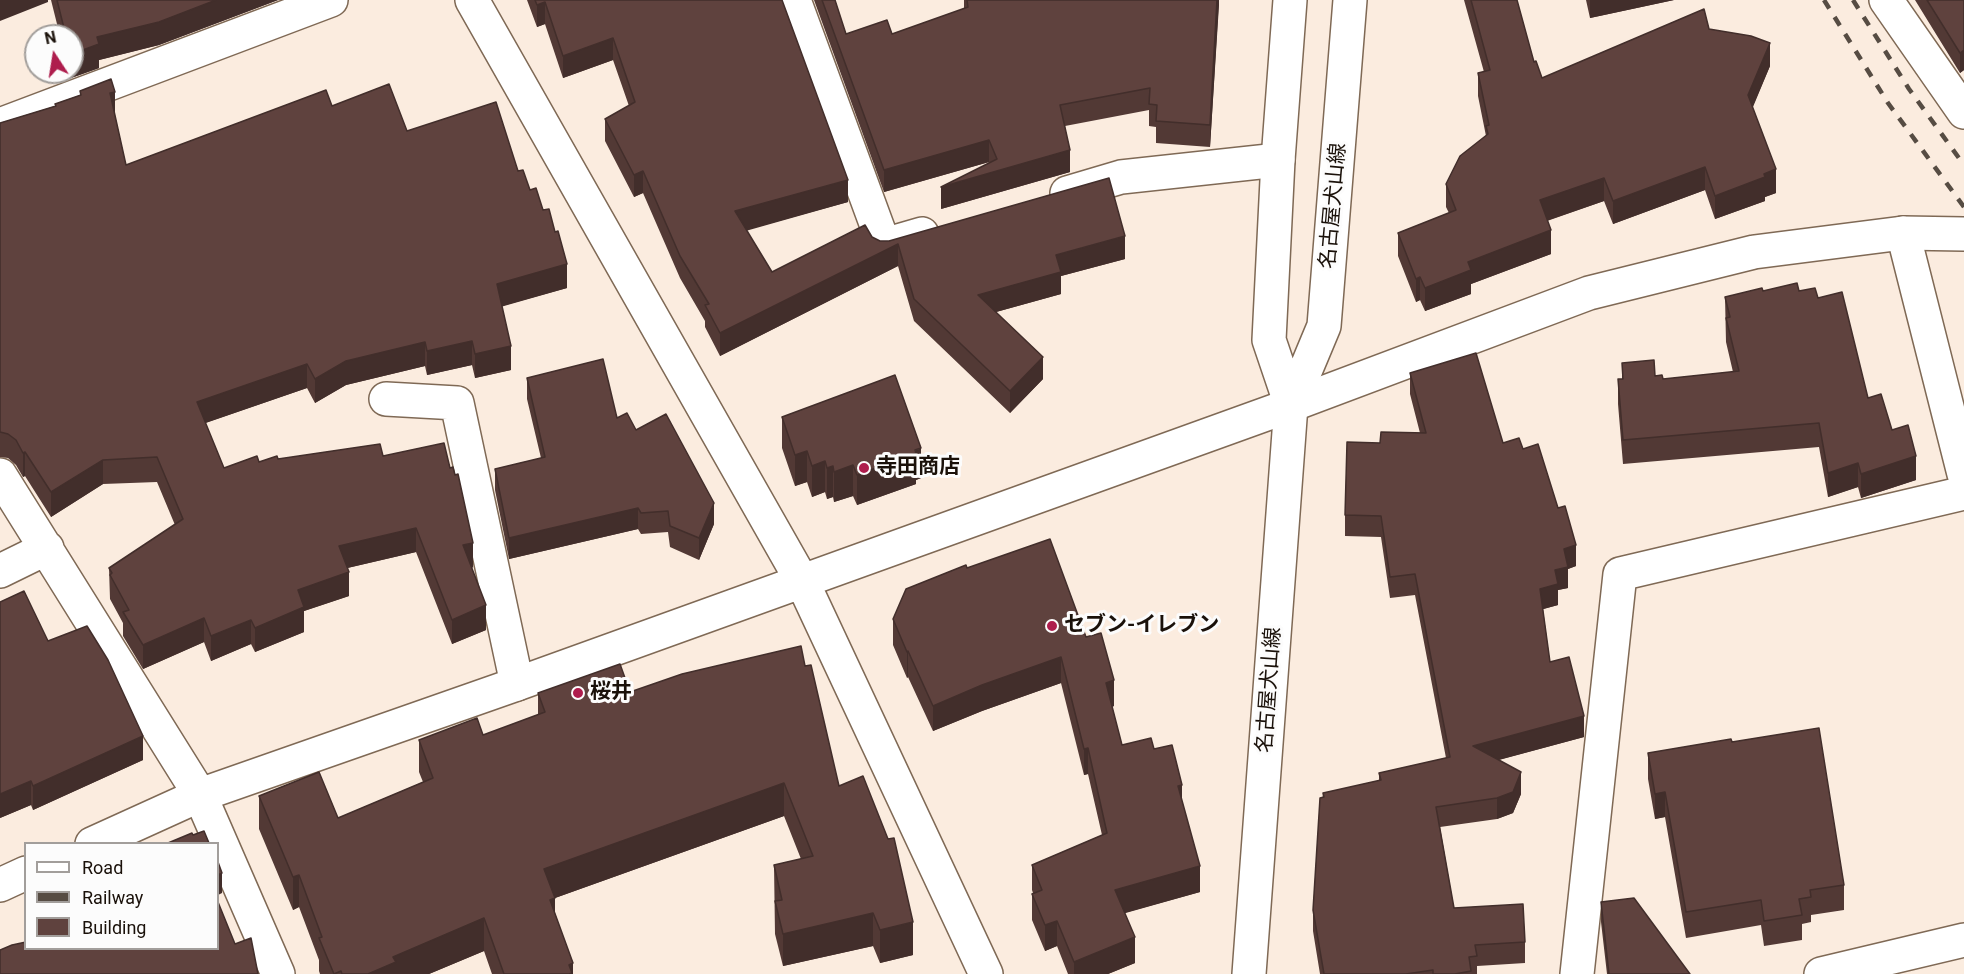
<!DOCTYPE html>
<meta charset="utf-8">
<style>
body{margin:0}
#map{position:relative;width:1964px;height:974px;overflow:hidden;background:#fbecdf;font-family:Roboto,sans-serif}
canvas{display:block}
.legend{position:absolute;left:24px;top:842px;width:195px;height:108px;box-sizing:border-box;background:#fcfcfc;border:2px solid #a29e9b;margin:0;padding:8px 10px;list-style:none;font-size:18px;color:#1a110a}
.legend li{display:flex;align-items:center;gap:12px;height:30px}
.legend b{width:30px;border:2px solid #a29e9b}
.north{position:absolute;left:24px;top:24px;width:60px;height:60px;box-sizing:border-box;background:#fcfcfc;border:2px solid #a29e9b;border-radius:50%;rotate:348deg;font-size:16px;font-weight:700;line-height:24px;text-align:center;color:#1a110a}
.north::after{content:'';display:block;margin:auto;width:21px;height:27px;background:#ae1d4d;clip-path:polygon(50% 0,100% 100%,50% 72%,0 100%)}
</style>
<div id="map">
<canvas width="1964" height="974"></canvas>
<ul class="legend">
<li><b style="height:8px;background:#fff"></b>Road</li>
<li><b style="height:8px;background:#564c43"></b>Railway</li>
<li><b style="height:16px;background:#5f423e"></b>Building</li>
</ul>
<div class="north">N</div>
</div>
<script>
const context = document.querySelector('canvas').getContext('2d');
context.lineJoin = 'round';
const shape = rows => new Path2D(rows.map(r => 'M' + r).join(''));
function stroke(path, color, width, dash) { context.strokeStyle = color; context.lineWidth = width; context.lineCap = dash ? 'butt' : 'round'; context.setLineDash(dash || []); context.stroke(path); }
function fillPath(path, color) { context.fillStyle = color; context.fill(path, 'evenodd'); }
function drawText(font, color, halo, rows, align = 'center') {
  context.font = font + ' Roboto,"Noto Sans JP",sans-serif'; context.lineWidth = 6; context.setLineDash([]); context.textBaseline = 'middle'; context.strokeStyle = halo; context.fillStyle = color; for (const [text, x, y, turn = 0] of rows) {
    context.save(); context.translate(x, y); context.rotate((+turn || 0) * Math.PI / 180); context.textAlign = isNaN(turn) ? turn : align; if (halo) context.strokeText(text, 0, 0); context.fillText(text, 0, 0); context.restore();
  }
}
const minor = shape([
 [794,0,884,245,922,234],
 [1886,0,1964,112],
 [0,125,331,0],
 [1067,193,1121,177,1278,160],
 [1903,233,1964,474],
 [386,399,457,403,517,684],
 [0,475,200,795,278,974],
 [0,571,47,548],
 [1577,974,1620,574,1964,493],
 [1821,974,1964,940]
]);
const tertiary = shape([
 [472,0,802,581,986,974],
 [92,844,200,795,517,684,1291,405,1589,293,1754,252,1903,233,1964,234],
 [0,885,26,873]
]);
const secondary = shape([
 [1290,0,1278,160,1269,340,1291,405],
 [1249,974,1291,405,1324,326,1350,0]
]);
stroke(minor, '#7f6955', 36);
stroke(tertiary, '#7f6955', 36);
stroke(secondary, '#7f6955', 36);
stroke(minor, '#fff', 33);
stroke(tertiary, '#fff', 33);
stroke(secondary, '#fff', 33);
stroke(shape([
 [1824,0,1888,103,1964,207],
 [1853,0,1909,89,1964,165]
]), '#564c43', 4.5, [10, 10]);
fillPath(shape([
 [51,0,278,0,159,45,99,60,99,68,71,78,69,72,72,72,72,36,60,36],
 [527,0,634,0,848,202,746,230,772,272,872,237,880,241,1125,259,1061,276,1061,294,996,312,1043,379,1010,413,914,321,898,266,720,356,705,327,705,321,680,278,643,193,634,197,605,141,605,119,629,106,613,60,563,78,545,24,537,27],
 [814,0,835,0,846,34,892,34,964,9,964,0,1219,0,1210,147,1156,143,1156,127,1149,126,1149,110,1065,126,1070,172,941,209,989,162,884,192],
 [1464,0,1517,0,1534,62,1542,78,1709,29,1770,66,1752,108,1776,193,1765,197,1765,201,1715,219,1705,190,1613,224,1604,201,1547,221,1551,254,1471,284,1471,294,1425,311,1420,300,1416,302,1398,256,1398,233,1449,213,1446,207,1446,184,1486,136,1478,96,1478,73,1484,72],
 [1586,0,1674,0,1590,18],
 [1915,0,1964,0,1964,70,1960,73],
 [80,91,115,115,126,165,332,106,407,131,518,171,567,288,502,306,511,370,475,378,472,365,427,375,425,366,346,385,315,403,307,388,205,423,224,468,278,459,383,456,473,567,472,568,486,630,452,644,416,552,347,568,349,596,304,611,304,632,255,652,251,644,211,661,204,642,143,669,123,636,123,623,110,599,109,568,175,525,157,482,103,484,51,517,25,476,23,477,16,465,8,458,0,457,0,123,55,106,55,104,80,95],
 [1763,291,1799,291,1818,298,1868,398,1892,430,1916,480,1861,498,1858,487,1828,497,1819,447,1623,464,1618,404,1618,379,1622,379,1622,363,1663,379,1733,372,1726,342,1725,297],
 [1410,373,1503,443,1523,449,1576,566,1568,569,1568,588,1558,590,1558,605,1543,609,1550,662,1584,737,1498,760,1521,794,1513,813,1497,819,1440,827,1454,908,1525,942,1525,963,1477,966,1477,974,1320,974,1313,931,1313,910,1323,793,1379,781,1379,773,1446,758,1415,595,1390,598,1381,537,1345,536,1345,515,1380,443,1420,433,1410,394],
 [527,378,617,418,636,430,714,524,699,560,670,547,668,532,641,534,638,529,509,559,495,490,495,469,541,458,527,399],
 [782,417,921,478,916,480,916,484,857,505,853,496,834,502,833,497,827,499,825,492,812,497,807,482,795,486,782,448],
 [967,568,1086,637,1114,706,1112,707,1122,745,1154,749,1182,802,1200,892,1124,913,1135,963,1108,974,1068,974,1057,946,1045,951,1032,920,1032,894,1033,893,1032,890,1032,865,1102,835,1088,774,1084,775,1061,683,982,711,933,731,908,677,907,678,893,645,893,619],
 [48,641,143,760,33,810,31,805,0,818],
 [805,666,839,786,913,955,880,963,873,946,783,966,775,934,774,865,801,859,784,816,555,898,555,913,573,974,492,974,484,951,429,974,320,974,319,971,319,960,299,907,293,910,259,829,259,796,338,818,423,782,419,772,419,740,483,735,538,715,538,693,630,692],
 [1732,742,1844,885,1844,910,1811,915,1811,922,1802,924,1802,940,1764,946,1761,925,1686,938,1665,817,1655,819,1648,779,1648,753],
 [1601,902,1690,974,1607,974,1601,922]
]), '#523935');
fillPath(shape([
 [0,0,48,0,48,2,0,21],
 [216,0,278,0,159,45,99,60,99,68,71,78,71,72,72,72,72,54,97,37],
 [1217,0,1219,0,1219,5,1210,147,1210,125],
 [1590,0,1674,0,1590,18],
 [545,2,545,24,537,27,537,5],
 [613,38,613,60,563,78,563,56],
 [1770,43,1770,66,1748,119,1748,95],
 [1964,50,1964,70,1960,73,1960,53],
 [115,92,115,116,110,93],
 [989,140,989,162,884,192,884,170],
 [1070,150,1070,172,941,209,941,187],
 [1705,167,1705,190,1613,224,1613,201],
 [1776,169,1776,193,1765,197,1765,201,1715,219,1715,196],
 [643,171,643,193,634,197,634,175],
 [1604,178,1604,201,1540,223,1540,200],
 [848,180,848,202,735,234,735,211],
 [1551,230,1551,254,1471,284,1471,294,1425,311,1425,288,1468,262],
 [1125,236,1125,259,1061,276,1061,294,978,317,978,295,1056,255],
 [898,244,898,266,720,356,720,333],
 [567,264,567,288,497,308,497,284],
 [1420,277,1420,300,1416,302,1416,279],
 [472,341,472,365,427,375,427,351],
 [425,342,425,366,346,385,315,403,315,379,346,361],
 [511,346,511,370,475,378,475,354],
 [1043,357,1043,379,1010,413,1010,391],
 [307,364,307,388,197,426,197,402],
 [921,448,921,478,916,480,916,484,857,505,857,475],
 [807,451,807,482,795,486,795,455],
 [25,452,25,476,23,477,23,453],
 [1916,456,1916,480,1861,498,1861,474],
 [103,460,103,484,51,517,51,492],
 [825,461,825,492,812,497,812,466],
 [1858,463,1858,487,1828,497,1828,473],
 [853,465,853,496,834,502,834,472],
 [833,466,833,497,827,499,827,468],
 [714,503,714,524,699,560,699,538],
 [638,508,638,529,509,559,509,538],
 [416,528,416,552,339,570,339,546],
 [473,543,473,567,463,570,463,545],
 [1576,545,1576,566,1568,569,1568,588,1558,590,1558,605,1540,610,1540,589,1555,570,1564,549],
 [349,572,349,596,304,611,304,632,255,652,255,628,298,590],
 [486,605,486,630,452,644,452,620],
 [204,618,204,642,143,669,143,645],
 [251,620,251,644,211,661,211,636],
 [908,651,908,677,907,678,907,652],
 [1061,657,1061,683,982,711,933,731,933,706,982,685],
 [1114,680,1114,706,1106,708,1106,683],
 [1584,716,1584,737,1473,767,1473,746],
 [143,736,143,760,33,810,33,786],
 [1088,748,1088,774,1084,775,1084,749],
 [1521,772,1521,794,1513,813,1497,819,1497,798],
 [31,781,31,805,0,818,0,794],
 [784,783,784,816,555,898,555,930,544,869],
 [1182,785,1182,811,1178,786],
 [1665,792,1665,817,1655,819,1655,794],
 [1200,866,1200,892,1115,916,1115,890],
 [222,873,222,893,218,895,218,875],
 [299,875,299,907,293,910,293,877],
 [873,913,873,946,783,966,783,934],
 [484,918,484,951,429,974,368,974,393,957],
 [1057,921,1057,946,1045,951,1045,925],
 [913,922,913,955,880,963,880,930],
 [1135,937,1135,963,1108,974,1074,974,1074,962],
 [573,963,573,974,569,974,569,965]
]), '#422e2b');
const building = shape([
 [57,0,216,0,159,22,97,37,99,44,72,54,72,36,66,36,57,0],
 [535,0,782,0,848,180,735,211,772,272,865,225,872,237,880,241,889,241,1109,178,1125,236,1056,255,1061,272,978,295,1043,357,1010,391,914,299,898,244,720,333,705,305,709,304,680,256,643,171,634,175,605,119,635,102,613,38,563,56,545,2,537,5,535,0],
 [822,0,835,0,846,34,887,20,892,34,968,7,967,0,1217,0,1210,125,1156,121,1157,105,1149,104,1150,88,1060,105,1070,150,941,187,997,159,989,140,884,170,822,0],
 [1471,0,1517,0,1534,62,1536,61,1542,78,1704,9,1709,29,1751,36,1770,43,1748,95,1776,169,1764,174,1765,177,1715,196,1705,167,1613,201,1604,178,1540,200,1551,230,1468,262,1471,270,1425,288,1420,277,1416,279,1398,233,1456,210,1446,184,1460,156,1488,134,1486,126,1489,125,1478,73,1490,70,1471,0],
 [1927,0,1964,0,1964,50,1960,53,1927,0],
 [111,79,115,92,110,93,126,165,326,90,332,106,389,84,407,131,496,102,518,171,523,170,530,190,536,188,543,210,549,209,555,232,558,231,567,264,497,284,511,346,475,354,472,341,427,351,425,342,346,361,315,379,307,364,197,402,224,468,257,456,259,462,277,456,278,459,380,444,383,456,444,443,450,468,453,467,455,475,458,474,473,543,463,545,486,605,452,620,416,528,339,546,349,572,298,590,304,607,255,628,251,620,211,636,204,618,143,645,123,612,129,610,110,575,112,573,109,568,183,519,157,457,103,460,51,492,25,452,23,453,16,440,8,434,0,432,0,123,56,106,55,104,81,95,80,91,111,79],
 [1797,283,1799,291,1815,288,1818,298,1842,292,1868,398,1881,394,1892,430,1908,425,1916,456,1861,474,1858,463,1828,473,1819,423,1623,440,1618,379,1623,379,1622,363,1654,360,1655,376,1662,375,1663,379,1739,371,1726,318,1730,317,1725,297,1762,288,1763,291,1797,283],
 [1476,353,1503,443,1519,438,1523,449,1538,444,1558,508,1565,506,1576,545,1564,549,1568,567,1555,570,1558,584,1540,589,1550,662,1569,657,1584,716,1473,746,1521,772,1513,792,1497,798,1436,807,1454,908,1523,904,1525,942,1475,945,1477,956,1469,957,1471,971,1455,974,1433,974,1433,970,1406,974,1324,974,1313,910,1320,798,1324,797,1323,793,1381,780,1379,773,1450,757,1415,574,1390,577,1381,516,1345,515,1347,442,1380,443,1381,432,1426,433,1410,373,1476,353],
 [603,359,617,418,627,413,636,430,666,414,714,503,699,538,670,526,668,511,641,513,638,508,509,538,495,469,545,457,527,378,603,359],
 [895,375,921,448,915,450,916,453,857,475,853,465,834,472,833,466,827,468,825,461,812,466,807,451,795,455,782,417,895,375],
 [1050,539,1086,637,1101,633,1114,680,1106,683,1122,745,1151,738,1154,749,1172,745,1182,785,1178,786,1200,866,1115,890,1135,937,1074,962,1057,921,1045,925,1032,894,1042,890,1032,865,1107,833,1088,748,1084,749,1061,657,982,685,933,706,908,651,907,652,893,619,906,589,966,565,967,568,1050,539],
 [24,591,48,641,87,626,108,660,143,736,33,786,31,781,0,794,0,602,24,591],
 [801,646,805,666,811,665,839,786,863,776,888,839,894,838,913,922,880,930,873,913,783,934,775,901,782,900,774,865,813,856,784,783,544,869,555,898,550,900,573,963,569,965,572,973,569,974,504,974,484,918,393,957,396,962,368,974,342,974,341,971,334,974,319,938,322,937,299,875,293,877,259,796,319,772,338,818,433,778,419,740,477,718,483,735,545,712,538,693,620,664,630,692,682,674,801,646],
 [1819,728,1844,885,1810,890,1811,897,1799,899,1802,915,1764,921,1761,900,1686,912,1665,792,1655,794,1648,753,1731,739,1732,742,1819,728],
 [204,831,209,843,168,843,192,833,193,835,204,831],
 [218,862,222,873,218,875,218,862],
 [1634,898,1690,974,1609,974,1601,902,1634,898],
 [218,902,235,944,251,938,258,974,0,974,0,950,12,945,26,942,26,948,218,948,218,902]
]);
fillPath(building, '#5f423e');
stroke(building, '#422e2b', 1.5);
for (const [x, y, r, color] of [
 [864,468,6,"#ae1d4d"],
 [1052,626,6,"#ae1d4d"],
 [578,693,6,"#ae1d4d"]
]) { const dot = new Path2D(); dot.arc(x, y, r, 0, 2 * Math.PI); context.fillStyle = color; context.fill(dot); stroke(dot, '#fcfcfc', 2); }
drawText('21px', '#1a110a', '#fcfcfc', [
 ["名古屋犬山線",1334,206,-85],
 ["名古屋犬山線",1270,690,-86]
]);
drawText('bold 21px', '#1a110a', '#fcfcfc', [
 ["寺田商店",876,468],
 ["セブン-イレブン",1064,626],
 ["桜井",590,693]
], 'left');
</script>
